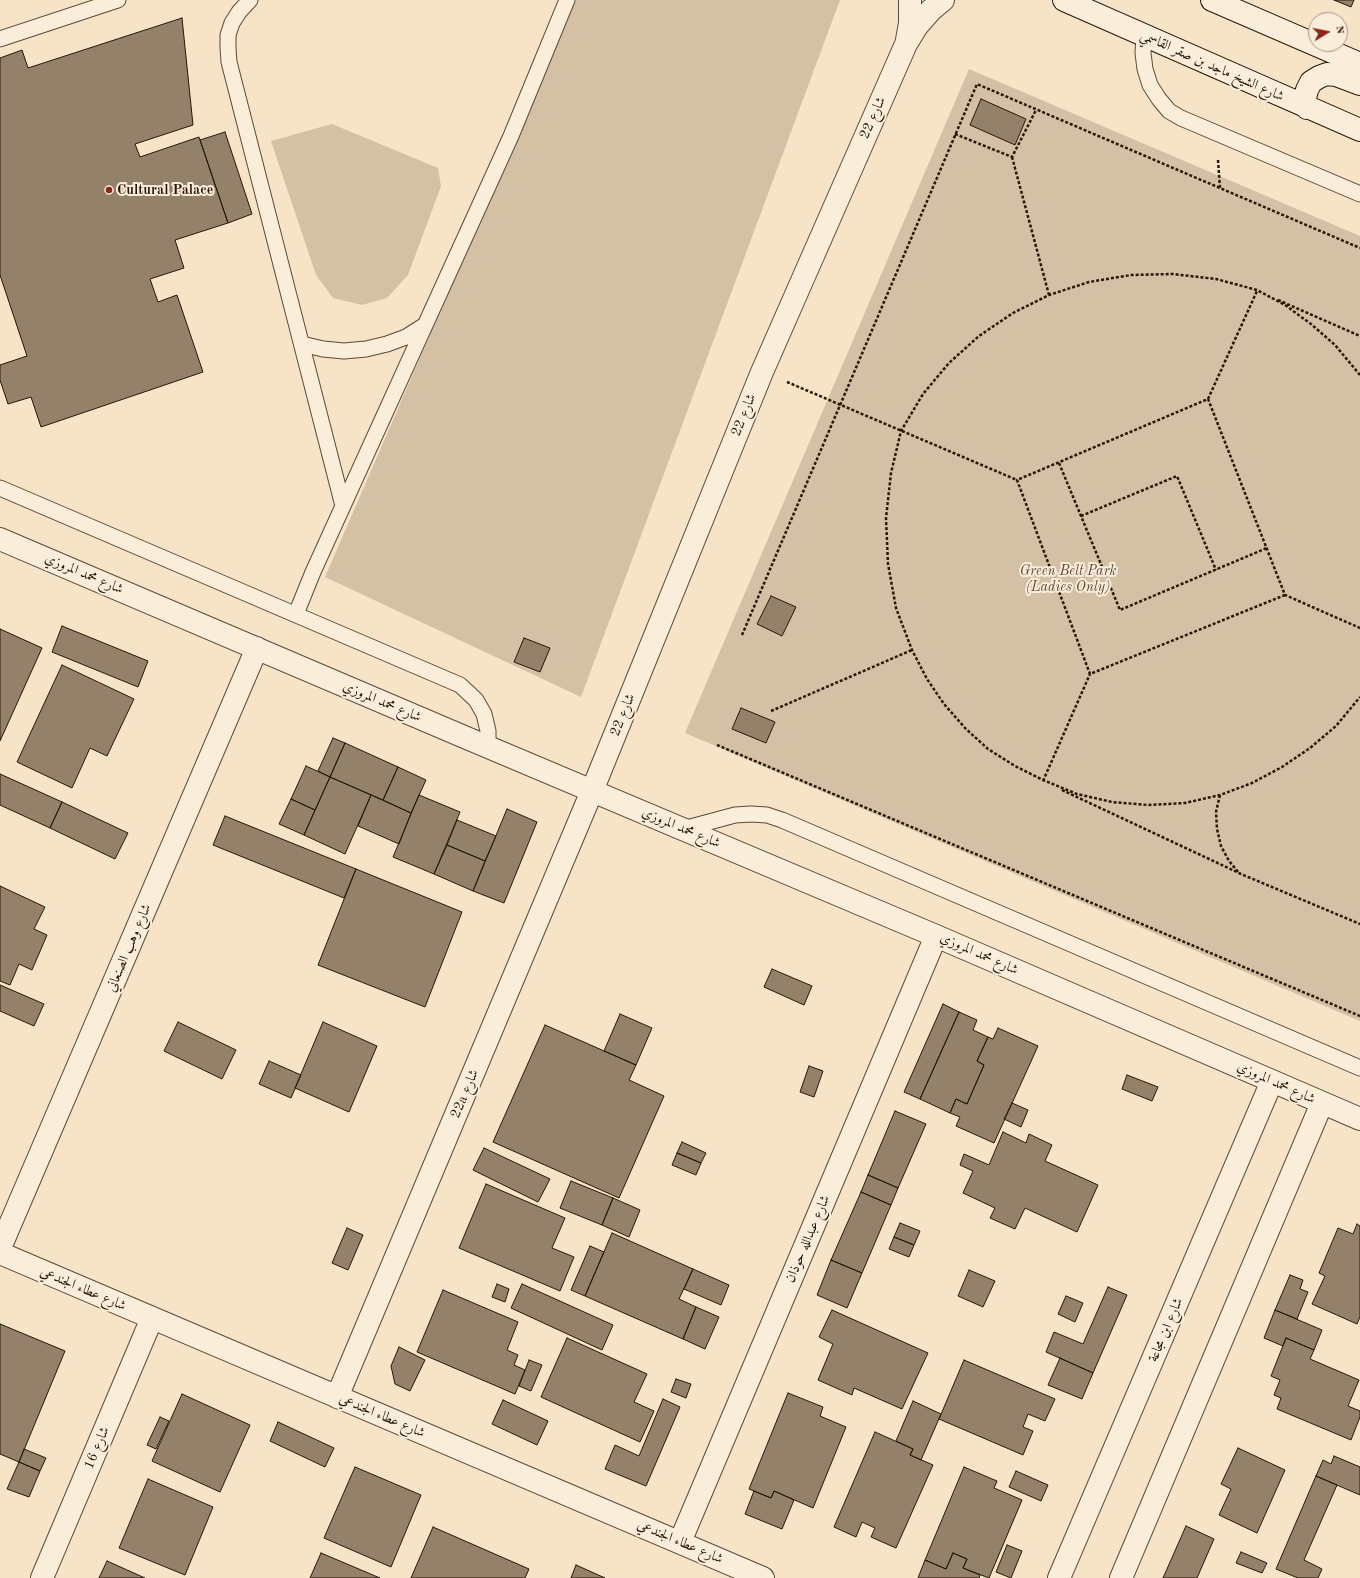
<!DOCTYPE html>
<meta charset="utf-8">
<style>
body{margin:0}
#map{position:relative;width:1360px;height:1578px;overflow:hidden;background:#f7e3c5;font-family:"Old Standard TT",serif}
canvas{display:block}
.north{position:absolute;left:1308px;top:12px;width:40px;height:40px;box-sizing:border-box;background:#faedd9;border:1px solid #a69785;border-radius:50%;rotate:80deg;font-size:11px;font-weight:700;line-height:16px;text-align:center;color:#281608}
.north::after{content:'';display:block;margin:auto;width:14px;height:18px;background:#8f2418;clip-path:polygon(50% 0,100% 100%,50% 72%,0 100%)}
</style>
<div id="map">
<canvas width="1360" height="1578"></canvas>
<div class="north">N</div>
</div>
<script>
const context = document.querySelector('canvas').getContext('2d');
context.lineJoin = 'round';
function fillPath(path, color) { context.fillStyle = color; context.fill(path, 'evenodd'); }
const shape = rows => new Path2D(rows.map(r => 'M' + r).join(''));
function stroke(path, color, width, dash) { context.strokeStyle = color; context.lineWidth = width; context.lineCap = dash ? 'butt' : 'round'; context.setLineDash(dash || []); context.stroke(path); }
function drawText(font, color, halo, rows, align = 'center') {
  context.font = font + ' "Old Standard TT",Amiri,serif'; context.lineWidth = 4; context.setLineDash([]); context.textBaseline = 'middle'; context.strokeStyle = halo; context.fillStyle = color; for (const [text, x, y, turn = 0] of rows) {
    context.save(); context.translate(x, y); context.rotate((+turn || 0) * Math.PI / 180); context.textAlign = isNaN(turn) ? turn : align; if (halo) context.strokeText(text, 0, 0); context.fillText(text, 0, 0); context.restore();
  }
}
fillPath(shape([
 [575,0,840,0,581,697,325,577],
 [969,69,1360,236,1360,1021,685,733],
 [332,124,438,168,441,186,408,275,387,298,362,305,333,298,316,275,271,141]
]), '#d4c0a5');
const building = shape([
 [1334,0,1354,0,1351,7,1334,0],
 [182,18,193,125,135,144,140,157,199,137,228,223,175,240,184,268,150,279,158,302,177,295,203,372,41,427,31,397,8,404,0,380,0,365,27,356,0,275,0,58,22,50,28,68,182,18],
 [981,99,1026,119,1015,145,970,125,981,99],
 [225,132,252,214,228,223,200,140,225,132],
 [771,596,796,607,782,636,757,624,771,596],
 [62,626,148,661,138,687,52,652,62,626],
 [0,629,42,648,0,741,0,629],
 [524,638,550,648,540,672,514,662,524,638],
 [62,665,134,699,107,756,90,748,72,788,17,762,62,665],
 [741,708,775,722,766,743,732,729,741,708],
 [333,738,345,743,330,777,318,771,333,738],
 [345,743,398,767,383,800,330,777,345,743],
 [306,766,330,777,315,810,291,799,306,766],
 [398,767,426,780,411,813,383,800,398,767],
 [0,774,62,802,50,828,0,805,0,774],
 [330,777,371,795,345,854,304,835,330,777],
 [371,795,411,813,399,844,358,826,371,795],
 [419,795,460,812,434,874,393,857,419,795],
 [291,799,315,810,304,835,279,824,291,799],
 [62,802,128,833,115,859,50,828,62,802],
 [507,809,537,822,504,903,473,891,507,809],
 [225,816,356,869,344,898,213,845,225,816],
 [457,820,496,836,485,861,447,845,457,820],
 [447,845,485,861,473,891,434,874,447,845],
 [356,869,462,912,425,1007,318,965,356,869],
 [0,886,45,907,34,929,47,935,32,970,19,964,10,985,0,981,0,886],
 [772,969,812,986,804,1005,764,987,772,969],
 [0,985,44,1004,34,1026,0,1011,0,985],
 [943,1004,959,1012,920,1099,904,1092,943,1004],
 [959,1012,977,1020,973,1030,988,1037,977,1061,984,1065,967,1104,956,1099,950,1113,920,1099,959,1012],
 [620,1014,652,1028,636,1065,604,1051,620,1014],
 [178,1022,236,1050,222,1079,164,1051,178,1022],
 [323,1022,377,1046,349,1112,295,1088,323,1022],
 [545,1025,636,1065,629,1080,664,1096,619,1198,493,1142,545,1025],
 [998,1028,1038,1046,994,1143,956,1126,960,1117,950,1113,956,1099,967,1104,984,1065,977,1061,988,1037,993,1039,998,1028],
 [269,1061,301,1075,291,1098,259,1084,269,1061],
 [809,1066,823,1071,814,1097,800,1092,809,1066],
 [1127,1075,1158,1087,1152,1101,1122,1089,1127,1075],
 [1012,1103,1028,1110,1021,1127,1004,1119,1012,1103],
 [895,1111,926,1124,898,1188,868,1175,895,1111],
 [1003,1132,1026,1143,1029,1134,1052,1145,1045,1161,1098,1185,1077,1232,1025,1208,1015,1229,990,1218,995,1208,963,1193,973,1171,960,1165,964,1154,989,1165,1003,1132],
 [682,1142,706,1153,701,1163,677,1153,682,1142],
 [484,1148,550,1179,538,1202,473,1170,484,1148],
 [677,1153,701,1163,696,1175,672,1165,677,1153],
 [868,1175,898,1188,891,1205,861,1192,868,1175],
 [571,1181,613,1198,602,1225,560,1208,571,1181],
 [486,1184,565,1218,552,1248,574,1257,560,1291,459,1248,486,1184],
 [861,1192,891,1205,862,1273,831,1260,861,1192],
 [613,1198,640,1210,629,1237,602,1225,613,1198],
 [900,1223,920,1231,914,1245,894,1237,900,1223],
 [1357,1224,1360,1226,1360,1317,1357,1324,1312,1304,1325,1276,1319,1273,1338,1228,1353,1234,1357,1224],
 [347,1228,363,1235,348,1270,332,1263,347,1228],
 [612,1233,693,1269,679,1299,696,1307,683,1339,585,1296,612,1233],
 [894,1237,914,1245,909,1257,889,1249,894,1237],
 [590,1246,604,1252,585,1296,571,1290,590,1246],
 [831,1260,862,1273,847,1308,817,1295,831,1260],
 [693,1269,729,1285,721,1305,684,1289,693,1269],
 [969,1270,995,1281,983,1307,958,1296,969,1270],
 [1290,1275,1303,1280,1300,1289,1308,1292,1297,1319,1275,1310,1290,1275],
 [497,1284,509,1289,505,1302,492,1297,497,1284],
 [522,1284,613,1325,602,1350,511,1308,522,1284],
 [1108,1287,1127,1295,1093,1373,1046,1352,1054,1332,1083,1344,1108,1287],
 [443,1290,518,1322,507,1350,518,1355,514,1365,525,1370,515,1394,417,1352,443,1290],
 [1066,1296,1083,1303,1075,1322,1058,1314,1066,1296],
 [696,1307,719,1317,705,1349,683,1339,696,1307],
 [832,1310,928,1353,902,1409,854,1388,852,1395,818,1380,833,1344,819,1337,832,1310],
 [1275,1310,1322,1330,1314,1350,1286,1338,1283,1346,1264,1338,1275,1310],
 [0,1324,65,1351,19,1462,0,1454,0,1324],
 [567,1338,647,1374,634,1402,654,1411,640,1442,541,1397,567,1338],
 [1286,1338,1314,1350,1310,1359,1359,1380,1348,1406,1360,1411,1360,1417,1351,1440,1277,1409,1281,1398,1274,1395,1280,1380,1271,1376,1286,1338],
 [399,1347,425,1360,410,1391,395,1384,391,1366,399,1347],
 [1060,1358,1093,1373,1082,1399,1048,1385,1060,1358],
 [529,1360,542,1365,531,1391,519,1386,529,1360],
 [964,1360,1055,1399,1045,1421,1028,1414,1023,1427,1033,1431,1023,1455,939,1419,964,1360],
 [676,1379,691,1384,686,1398,671,1392,676,1379],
 [788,1393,823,1407,820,1416,846,1427,813,1508,774,1491,771,1498,749,1489,788,1393],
 [182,1394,250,1425,220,1492,152,1461,182,1394],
 [663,1399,680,1407,646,1486,605,1469,615,1445,639,1456,663,1399],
 [503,1400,548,1421,537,1445,492,1424,503,1400],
 [913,1401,941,1414,921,1460,910,1455,913,1449,896,1441,913,1401],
 [160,1417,169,1421,156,1449,147,1445,160,1417],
 [278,1422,334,1448,325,1467,270,1441,278,1422],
 [875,1432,913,1449,910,1455,933,1465,896,1548,871,1537,875,1528,862,1522,856,1537,834,1527,875,1432],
 [1238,1448,1285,1470,1257,1533,1219,1515,1231,1489,1221,1484,1238,1448],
 [24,1449,46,1458,40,1471,19,1462,24,1449],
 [1334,1456,1360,1467,1360,1495,1316,1476,1323,1460,1331,1464,1334,1456],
 [19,1462,40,1471,29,1497,7,1489,19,1462],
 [355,1467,421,1495,391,1567,324,1538,355,1467],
 [964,1467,997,1481,994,1488,1022,1500,989,1578,963,1568,967,1559,953,1553,946,1569,925,1560,964,1467],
 [1016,1471,1048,1485,1041,1501,1009,1487,1016,1471],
 [1316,1476,1337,1485,1304,1560,1322,1569,1318,1578,1298,1578,1276,1569,1316,1476],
 [148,1479,213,1507,185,1575,119,1548,148,1479],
 [754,1491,771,1498,774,1491,794,1500,782,1529,745,1514,754,1491],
 [1186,1526,1214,1539,1197,1578,1163,1578,1186,1526],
 [433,1527,529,1569,525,1578,411,1578,433,1527],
 [1007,1545,1022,1551,1011,1578,996,1572,1007,1545],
 [1241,1552,1267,1563,1262,1573,1236,1563,1241,1552],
 [321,1553,380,1578,310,1578,321,1553],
 [953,1553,967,1559,963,1568,980,1575,979,1578,918,1578,925,1560,946,1569,953,1553],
 [107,1561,145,1578,99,1578,107,1561],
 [576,1565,605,1578,571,1578,576,1565]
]);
fillPath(building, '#94816a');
stroke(building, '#281608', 1);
const lane = shape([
 [250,0,239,12,232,23,228,35,228,48,229,62,343,506],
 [1144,36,1143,53,1145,69,1150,85,1159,99,1169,111,1181,118,1360,194],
 [0,39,118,0],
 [302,344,323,349,344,351,366,349,387,344,406,337,425,325],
 [0,488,460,685,476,700,484,714,488,731,488,747],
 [296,614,313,572,511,136,567,0],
 [683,829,735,815,751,814,767,815,782,820,1360,1068]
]);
const street = shape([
 [907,40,910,23,910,0],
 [0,539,462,736,936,936,1360,1119],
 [0,1248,257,648],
 [0,1253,763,1578],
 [337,1397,592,791,762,372,906,44,917,26,931,10,943,0],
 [680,1542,936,936],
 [42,1578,152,1318],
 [1059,1578,1272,1081],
 [1121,1578,1322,1103]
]);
const secondary = shape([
 [1064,0,1360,130],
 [1212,0,1360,64],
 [1307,108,1305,98,1307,90,1311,82,1319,77,1327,74,1336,75,1360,84]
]);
stroke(lane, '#5c4937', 17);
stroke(street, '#5c4937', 24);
stroke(secondary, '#281608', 24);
stroke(shape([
 [955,134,1012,157,1036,110],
 [1012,157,1049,295],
 [1218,160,1220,188],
 [1278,300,1360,336],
 [1360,375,1335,345,1311,324,1285,305,1257,290,1216,279,1173,274,1131,275,1089,282,1049,295,1013,313,979,336,949,363,923,394,901,431,891,473,886,518,888,564,896,608,912,650,927,679,944,704,965,728,988,749,1015,766,1043,780,1077,794,1112,802,1148,805,1185,803,1220,795,1252,783,1282,767,1310,748,1336,726,1360,697],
 [787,382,1017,480],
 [1208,399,1257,291],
 [1059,463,1120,610,1267,548],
 [1081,516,1177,476,1216,570],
 [1285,595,1090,674,1017,480,1208,399,1285,595,1360,628],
 [742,635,977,84,1360,248],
 [771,711,912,650],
 [717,745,1360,1016],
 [1043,781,1090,674],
 [1062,790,1241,874,1360,924],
 [1220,795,1216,812,1217,829,1221,846,1229,861,1239,873]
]), '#281608', 2.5, [3, 2]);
stroke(lane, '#faedd9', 15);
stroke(street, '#faedd9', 22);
stroke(secondary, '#faedd9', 22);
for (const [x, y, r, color] of [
 [109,190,4,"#8f2418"]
]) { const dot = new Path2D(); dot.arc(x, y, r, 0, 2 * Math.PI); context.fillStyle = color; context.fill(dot); stroke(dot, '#faedd9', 1.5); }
drawText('14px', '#281608', '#faedd9', [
 ["شارع الشيخ ماجد بن صقر القاسمي",1212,66,24],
 ["شارع 22",873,118,-66],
 ["شارع 22",744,415,-68],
 ["شارع محمد المروزي",84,574,23],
 ["شارع محمد المروزي",382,702,23],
 ["شارع 22",623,715,-68],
 ["شارع محمد المروزي",681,828,23],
 ["شارع وهب الصنعاني",129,948,-67],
 ["شارع محمد المروزي",979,954,24],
 ["شارع محمد المروزي",1276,1083,24],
 ["22a شارع",465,1094,-67],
 ["شارع عبدالله حوذان",808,1239,-67],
 ["شارع عطاء الجندعي",83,1289,23],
 ["شارع ابن مجاعة",1166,1330,-67],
 ["شارع عطاء الجندعي",382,1416,23],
 ["شارع 16",97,1448,-67],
 ["شارع عطاء الجندعي",680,1542,23]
]);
drawText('bold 14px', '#281608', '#faedd9', [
 ["Cultural Palace",117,190]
], 'left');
drawText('italic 14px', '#5c4937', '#faedd9', [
 ["Green Belt Park",1068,571],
 ["(Ladies Only)",1068,587]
]);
</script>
